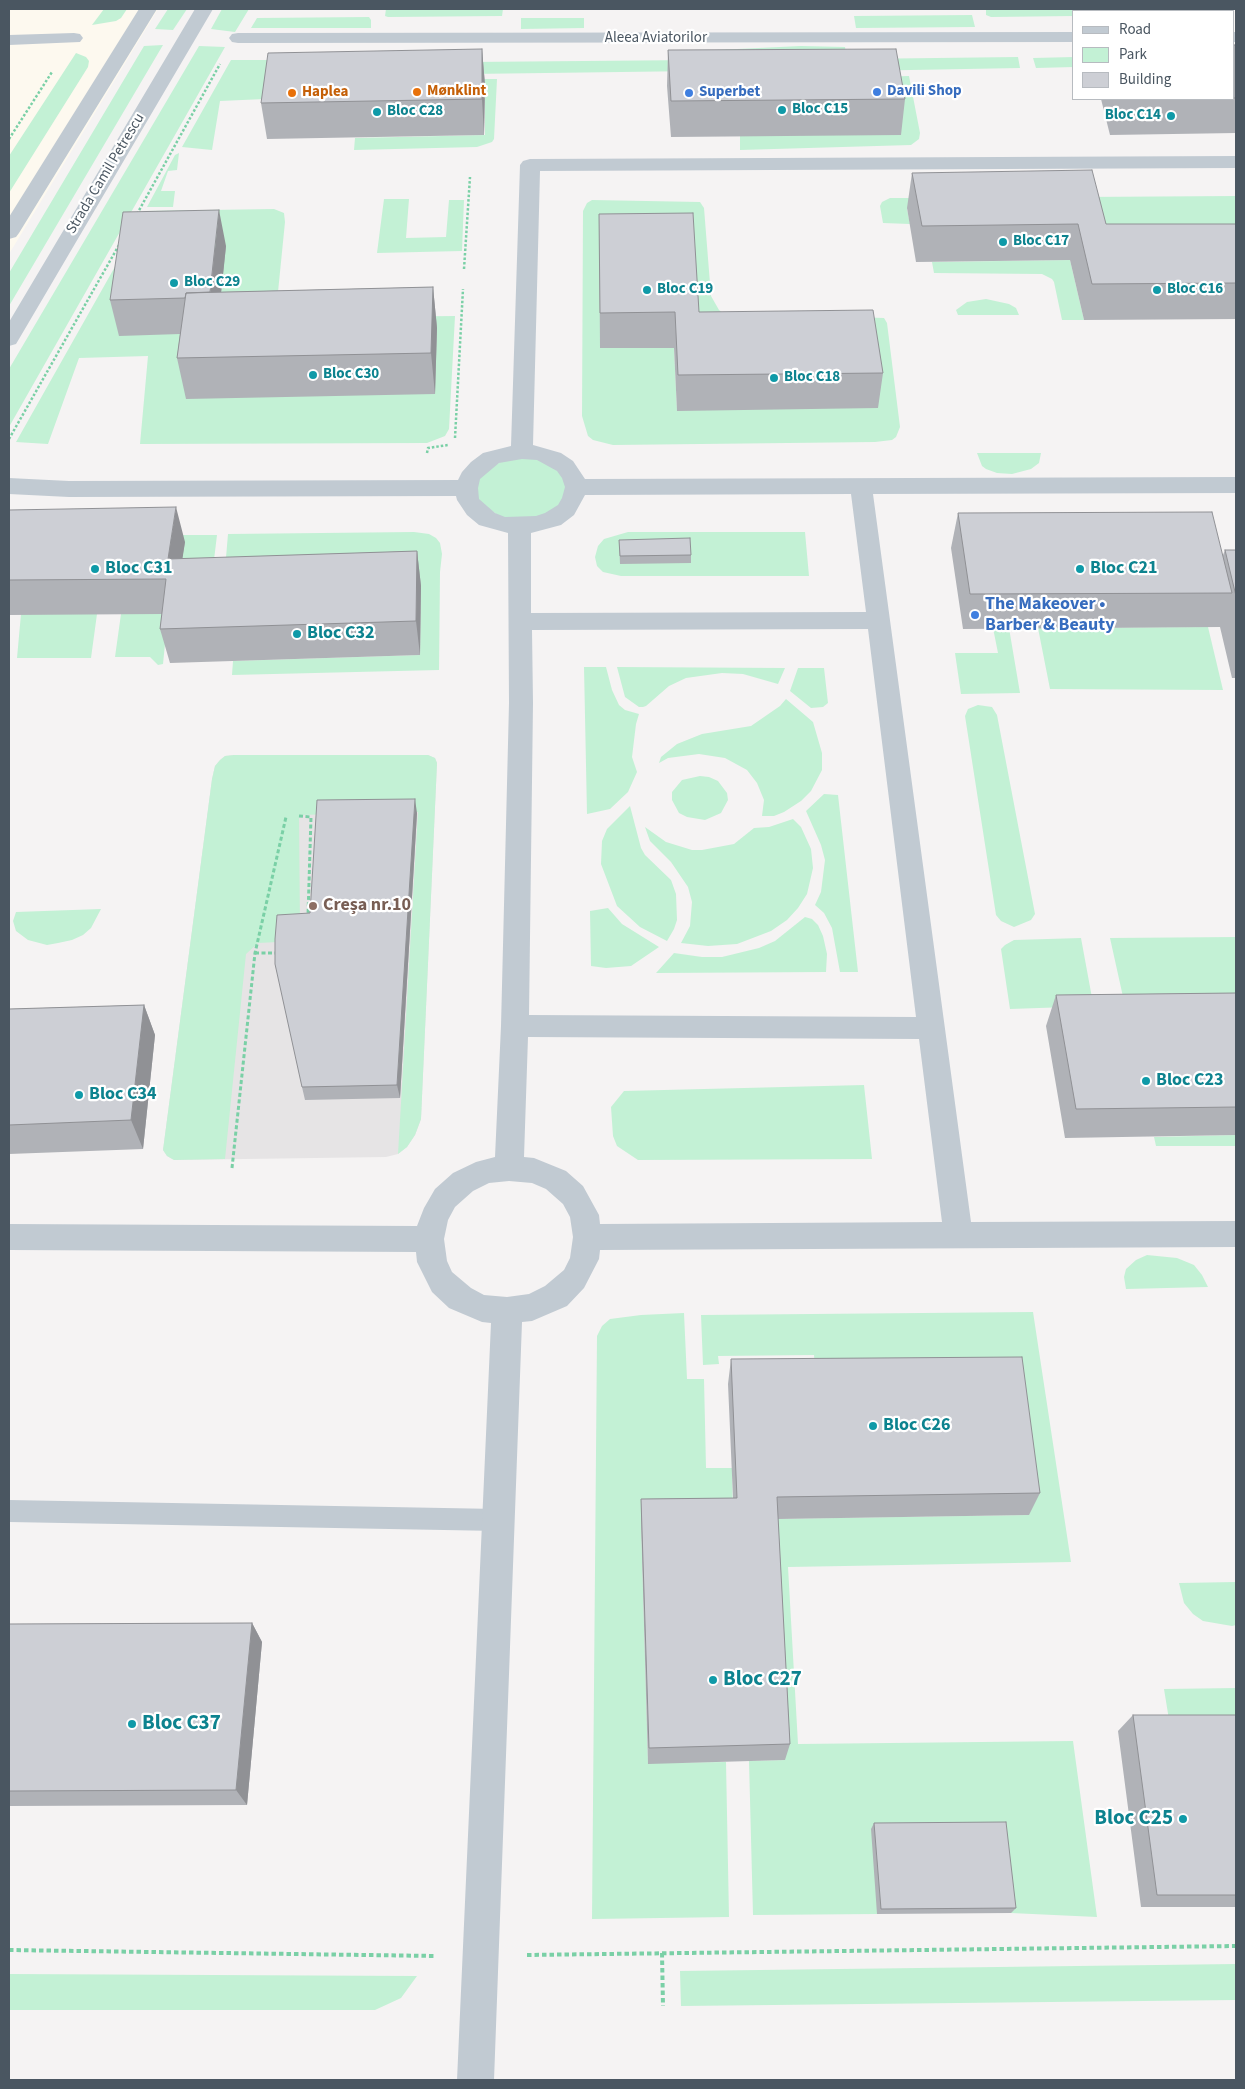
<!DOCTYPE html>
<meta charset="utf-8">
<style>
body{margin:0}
#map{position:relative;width:1245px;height:2089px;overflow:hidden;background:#f5f3f3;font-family:"Source Sans 3",sans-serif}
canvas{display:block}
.frame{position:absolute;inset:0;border:10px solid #4a5661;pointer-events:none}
.legend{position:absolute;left:1072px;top:10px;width:162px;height:90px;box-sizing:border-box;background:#fff;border:1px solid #b7bbc0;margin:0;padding:6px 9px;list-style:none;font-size:15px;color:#4a5661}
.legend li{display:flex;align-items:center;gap:10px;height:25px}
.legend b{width:25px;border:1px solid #b7bbc0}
</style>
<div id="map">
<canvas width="1245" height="2089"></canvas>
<div class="frame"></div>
<ul class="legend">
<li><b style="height:6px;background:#c1cad2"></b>Road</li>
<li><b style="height:14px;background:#c3f1d5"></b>Park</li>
<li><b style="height:14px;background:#cdcfd5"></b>Building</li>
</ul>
</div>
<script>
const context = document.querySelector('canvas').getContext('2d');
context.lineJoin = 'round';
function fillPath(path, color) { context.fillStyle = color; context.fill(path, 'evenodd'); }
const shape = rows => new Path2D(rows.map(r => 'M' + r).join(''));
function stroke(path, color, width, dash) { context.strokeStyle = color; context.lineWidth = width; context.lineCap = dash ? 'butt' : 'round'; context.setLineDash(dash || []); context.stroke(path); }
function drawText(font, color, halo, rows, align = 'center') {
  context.font = font + ' "Source Sans 3",sans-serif'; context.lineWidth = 4.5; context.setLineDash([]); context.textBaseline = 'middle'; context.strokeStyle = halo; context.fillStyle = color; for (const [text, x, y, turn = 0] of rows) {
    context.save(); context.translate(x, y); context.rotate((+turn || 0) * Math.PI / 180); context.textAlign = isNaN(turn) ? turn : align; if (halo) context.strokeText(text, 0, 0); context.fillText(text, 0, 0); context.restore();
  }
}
fillPath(shape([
 [9,9,158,9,9,254]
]), '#fdf9ef');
fillPath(shape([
 [234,755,428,755,435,758,437,763,421,1119,415,1135,407,1147,398,1154,386,1157,174,1160,167,1156,163,1150,212,779,215,766,220,760,225,756]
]), '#e6e4e5');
fillPath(shape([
 [104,9,127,9,121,18,116,21,92,25],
 [168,9,187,9,173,30,155,29],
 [222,9,249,9,235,32,211,29],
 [386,9,503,9,502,16,388,17,385,16],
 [986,9,1100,9,1101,11,1074,11,1074,16,991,17,986,15],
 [972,15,975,27,856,28,854,16],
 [369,17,371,20,371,28,251,28,257,18],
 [521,18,584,18,584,28,521,29],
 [163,45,9,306,9,273,144,46],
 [199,46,225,47,9,427,9,369],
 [801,46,845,47,847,60,717,60,716,50],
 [76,53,86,57,89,61,88,67,9,193,9,156],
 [1018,57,1020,68,856,71,854,59],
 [1074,57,1074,67,1036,68,1033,58],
 [231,60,337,60,265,99,220,101,212,150,182,147],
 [697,60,697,71,470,74,470,62],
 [909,76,920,133,919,139,911,145,740,150,740,136,872,77],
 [470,79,497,79,494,139,492,142,477,147,354,150,355,138,485,135,485,85,469,85],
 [179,153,177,170,168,171,161,191,175,191,173,207,147,207,175,155],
 [1236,196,1236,259,1097,260,1080,197],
 [890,198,965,198,907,209,910,224,883,223,880,206,882,202],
 [384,199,409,199,406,238,446,237,449,200,464,200,462,251,377,253],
 [592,200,700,202,704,208,711,296,719,310,723,313,884,318,887,323,900,427,896,437,892,440,875,442,613,445,593,440,588,436,582,416,583,211,587,203],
 [869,345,677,410,674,348],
 [274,209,284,213,285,222,277,302,364,317,455,316,449,429,445,436,427,443,140,444,148,356,79,358,48,444,16,442,134,233,144,211],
 [225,246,219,317,195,334],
 [1070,260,1084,320,1062,320,1054,282,1052,279,1042,274,934,273,932,262],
 [986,299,1009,304,1016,308,1019,315,958,315,956,310,967,302],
 [977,453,1041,453,1039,463,1031,469,1012,474,997,473,986,469,982,466],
 [532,458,543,461,561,473,567,489,560,506,541,517,504,519,478,502,475,484,486,469,507,459],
 [414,532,429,534,436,538,440,543,442,554,440,572,439,670,232,675,233,661,420,655,421,586,223,593,228,534],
 [628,532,805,532,809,576,621,576,603,572,597,566,595,557,598,546,604,539],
 [84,535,217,535,210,593],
 [21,614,97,614,91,658,17,658],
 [121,614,168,614,163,664,158,665,150,657,115,657],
 [1208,627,1223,690,1050,689,1038,628],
 [993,628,1009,628,1020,693,961,694,955,653,998,653],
 [584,667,606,667,612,690,619,705,625,710,639,714,636,724,632,757,637,772,628,792,610,809,587,814],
 [617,667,785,668,778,684,743,674,722,673,686,678,669,686,646,706,643,707,639,707,625,697],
 [798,668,824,668,828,703,823,707,811,708,790,691],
 [786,699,813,722,822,753,822,770,811,791,801,801,784,812,774,816,762,816,764,800,757,783,747,770,725,758,699,754,668,758,659,763,661,757,677,744,702,734,751,726,780,706],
 [978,705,992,707,997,715,1035,914,1031,920,1014,927,1001,921,996,915,965,716,968,709],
 [234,755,428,755,435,758,437,763,421,1119,415,1135,407,1147,398,1154,418,812,299,815,300,927,278,942,258,943,246,954,225,1159,174,1160,167,1156,163,1150,212,779,215,766,220,760,225,756],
 [700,776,709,777,718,781,727,793,728,800,721,813,705,820,687,817,679,813,672,800,672,792,682,780],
 [824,794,838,795,858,972,840,972,832,928,824,913,815,905,821,892,825,860,821,845,806,811],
 [630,806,641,848,645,855,671,880,676,894,677,920,674,929,667,941,640,927,617,906,601,864,602,841,607,829],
 [793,819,801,827,811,849,813,868,807,894,798,908,787,920,771,931,737,944,708,946,681,943,690,926,692,902,688,887,671,862,650,841,645,827,666,842,692,850,702,850,734,844,754,828,769,827],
 [608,908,622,924,659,947,631,966,606,968,591,966,590,911],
 [101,909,91,928,83,935,72,940,58,943,47,945,28,940,16,931,13,921,16,912],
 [805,917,812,919,818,925,823,936,827,954,826,972,656,973,674,953,702,957,722,957,759,948,775,941],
 [1236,937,1236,1023,1129,1024,1110,938],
 [1081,938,1097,1025,1068,1007,1010,1009,1001,949,1005,945,1014,940],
 [864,1085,872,1159,638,1160,617,1146,613,1136,611,1107,624,1091],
 [1236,1135,1236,1146,1156,1146,1154,1137],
 [1147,1255,1177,1258,1194,1265,1202,1275,1208,1287,1126,1289,1124,1277,1126,1269,1136,1260],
 [1033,1312,1071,1562,788,1567,798,1744,1073,1741,1097,1917,1011,1913,1001,1829,877,1914,753,1915,749,1761,785,1760,772,1519,1029,1515,816,1383,814,1355,718,1356,719,1364,703,1365,701,1315],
 [684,1313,687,1379,704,1379,706,1468,732,1468,733,1519,641,1521,648,1763,726,1762,729,1917,592,1919,597,1336,602,1326,610,1319,641,1315],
 [1236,1582,1236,1625,1232,1626,1203,1621,1193,1614,1184,1603,1179,1583],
 [1236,1688,1236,1732,1171,1732,1164,1689],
 [1236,1964,1236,2000,681,2006,680,1971],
 [9,1974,417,1976,401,1998,375,2010,9,2010]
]), '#c3f1d5');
stroke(shape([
 [9,139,52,72],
 [137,214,220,64],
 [464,269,470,177],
 [455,438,463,289],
 [9,439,119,245],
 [427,453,428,448,448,445]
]), '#7ad0a6', 2.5, [2.5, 2]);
stroke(shape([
 [299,816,311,817,308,916],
 [255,953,279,953],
 [232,1168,255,953,286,817]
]), '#7ad0a6', 3, [4, 2.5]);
stroke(shape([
 [9,1950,436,1956],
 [662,1953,663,2006],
 [527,1955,1236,1946]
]), '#7ad0a6', 4, [4.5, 3]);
fillPath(shape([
 [9,1500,498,1509,506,1512,510,1520,506,1528,498,1531,9,1522,9,1500]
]), '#c1cad2');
fillPath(shape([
 [1074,32,1074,42,238,43,232,42,229,38,232,34,238,33,1074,32],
 [1234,32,1236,32,1236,42,1234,42,1234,32],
 [74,33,80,34,83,38,80,42,9,45,9,35,74,33]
]), '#c1cad2');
fillPath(shape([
 [1236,156,1236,168,540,171,533,445,561,453,573,461,585,479,1236,477,1236,493,873,494,971,1222,1236,1221,1236,1247,600,1250,599,1259,584,1288,567,1306,532,1321,522,1322,494,2080,457,2080,491,1323,482,1322,449,1308,432,1292,417,1262,416,1252,9,1250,9,1224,417,1226,424,1208,435,1189,453,1173,476,1162,495,1157,501,1026,509,703,508,533,479,525,467,515,457,500,456,496,69,497,9,494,9,478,69,481,458,480,462,472,471,462,483,453,511,446,520,165,523,161,530,159,1236,156],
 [522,459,537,460,557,471,562,478,565,487,562,498,558,505,545,513,536,516,505,517,495,513,479,499,478,488,480,479,499,463,522,459],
 [851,494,866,612,531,613,531,533,561,525,574,515,585,495,851,494],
 [868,629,916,1017,529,1015,533,703,532,630,868,629],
 [528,1037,919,1039,942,1222,600,1224,599,1215,583,1186,566,1171,534,1158,524,1157,528,1037],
 [509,1181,532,1183,546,1189,563,1204,570,1217,573,1237,570,1258,564,1270,545,1286,529,1294,507,1297,484,1295,471,1288,452,1272,447,1261,444,1239,448,1220,455,1207,473,1191,489,1183,509,1181]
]), '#c1cad2');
fillPath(shape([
 [139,9,157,9,19,233,16,237,9,239,9,217,139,9],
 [195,9,213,9,19,339,16,344,9,346,9,322,195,9]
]), '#c1cad2');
fillPath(shape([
 [1234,45,1236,45,1236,133,1110,135,1101,99,1234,99],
 [482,49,485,85,484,135,267,139,261,103],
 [668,50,905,99,901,135,671,137,667,86],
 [912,173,1106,224,1236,224,1236,319,1084,320,1070,260,916,262,907,208],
 [599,214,699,312,883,373,878,408,677,411,674,348,600,348],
 [226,246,221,292,433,287,437,328,435,394,186,399,177,358,180,334,119,336,110,300],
 [9,510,185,542,182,559,417,551,421,586,420,655,170,663,160,629,162,614,9,615],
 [958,513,1223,555,1225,550,1236,550,1236,678,1232,678,1220,627,963,629,951,548],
 [619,540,691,555,691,563,620,564],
 [417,813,400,1098,305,1100,302,1087,310,913],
 [1236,993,1236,1135,1065,1138,1046,1026,1056,995],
 [144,1005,155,1035,143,1149,9,1154,9,1009],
 [731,1359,1040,1493,1029,1515,778,1519,790,1744,785,1760,648,1764,641,1521,641,1499,733,1498,728,1384],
 [252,1623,262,1642,247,1805,9,1806,9,1624],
 [1133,1715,1236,1715,1236,1907,1141,1907,1118,1731],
 [874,1823,1016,1908,1011,1913,877,1914,871,1829]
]), '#b0b2b7');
fillPath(shape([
 [482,49,485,85,484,135,482,99],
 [219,210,226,246,217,333,210,297],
 [433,287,437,328,435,394,431,353],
 [176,507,185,542,177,594,168,559],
 [417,551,421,586,420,655,416,621],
 [415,799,417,813,400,1098,397,1085],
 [144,1005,155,1035,143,1149,131,1120],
 [252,1623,262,1642,247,1805,236,1790]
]), '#909195');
const building = shape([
 [1234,45,1236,45,1236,98,1234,98,1234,45],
 [482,49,482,99,261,103,268,53,482,49],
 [896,49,905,99,671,101,668,50,896,49],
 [1092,170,1106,224,1236,224,1236,283,1092,284,1078,224,922,226,912,173,1092,170],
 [219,210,210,292,186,293,185,298,110,300,123,212,219,210],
 [693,213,699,312,873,310,883,373,678,375,675,312,600,313,599,214,693,213],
 [433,287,431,353,177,358,186,293,433,287],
 [176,507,168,559,417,551,416,621,160,629,166,579,9,580,9,510,176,507],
 [1212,512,1232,593,970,594,958,513,1212,512],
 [690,538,691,555,620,556,619,540,690,538],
 [1225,550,1236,550,1236,596,1225,550],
 [415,799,397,1085,302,1087,275,964,275,939,277,915,310,913,317,800,415,799],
 [1236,993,1236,1107,1076,1109,1056,995,1236,993],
 [144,1005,131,1120,9,1125,9,1009,144,1005],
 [1022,1357,1040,1493,777,1497,790,1744,649,1748,641,1499,737,1498,731,1359,1022,1357],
 [252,1623,236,1790,9,1791,9,1624,252,1623],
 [1133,1715,1236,1715,1236,1895,1157,1895,1133,1715],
 [1006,1822,1016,1908,881,1909,874,1823,1006,1822]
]);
fillPath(building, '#cdcfd5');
stroke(building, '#909195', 1);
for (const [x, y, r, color] of [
 [417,92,5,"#e8710a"],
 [877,92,5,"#3f7fe0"],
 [292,93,5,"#e8710a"],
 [689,93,5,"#3f7fe0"],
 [782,110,5,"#0f9aa8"],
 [377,112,5,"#0f9aa8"],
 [1171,116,5,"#0f9aa8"],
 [1003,242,5,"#0f9aa8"],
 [174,283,5,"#0f9aa8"],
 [647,290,5,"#0f9aa8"],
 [1157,290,5,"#0f9aa8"],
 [313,375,5,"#0f9aa8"],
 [774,378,5,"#0f9aa8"],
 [95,569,5,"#0f9aa8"],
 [1080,569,5,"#0f9aa8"],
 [975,615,5,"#3f7fe0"],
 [297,634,5,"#0f9aa8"],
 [313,906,5,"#8d6e63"],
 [1146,1081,5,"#0f9aa8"],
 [79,1095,5,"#0f9aa8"],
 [873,1426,5,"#0f9aa8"],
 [713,1680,5,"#0f9aa8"],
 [132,1724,5,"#0f9aa8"],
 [1183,1819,5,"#0f9aa8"]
]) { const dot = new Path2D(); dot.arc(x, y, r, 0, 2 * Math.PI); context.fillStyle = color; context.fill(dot); stroke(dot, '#fff', 2); }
drawText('15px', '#4a5661', '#fff', [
 ["Aleea Aviatorilor",656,39],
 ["Strada Camil Petrescu",106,174,-59]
]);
drawText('bold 15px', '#c56008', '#fff', [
 ["Mønklint",427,92],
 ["Haplea",302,93]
], 'left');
drawText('bold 15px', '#366cbe', '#fff', [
 ["Davili Shop",887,92],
 ["Superbet",699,93]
], 'left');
drawText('bold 15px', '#0d838f', '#fff', [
 ["Bloc C15",792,110],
 ["Bloc C28",387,112],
 ["Bloc C14",1161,116,"right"],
 ["Bloc C17",1013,242],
 ["Bloc C29",184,283],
 ["Bloc C19",657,290],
 ["Bloc C16",1167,290],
 ["Bloc C30",323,375],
 ["Bloc C18",784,378]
], 'left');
drawText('bold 18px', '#0d838f', '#fff', [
 ["Bloc C31",105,569],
 ["Bloc C21",1090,569],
 ["Bloc C32",307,634],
 ["Bloc C23",1156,1081],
 ["Bloc C34",89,1095],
 ["Bloc C26",883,1426]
], 'left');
drawText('bold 18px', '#366cbe', '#fff', [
 ["The Makeover •",985,605],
 ["Barber & Beauty",985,626]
], 'left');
drawText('bold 18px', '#785e54', '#fff', [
 ["Creșa nr.10",323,906]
], 'left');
drawText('bold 21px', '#0d838f', '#fff', [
 ["Bloc C27",723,1680],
 ["Bloc C37",142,1724],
 ["Bloc C25",1173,1819,"right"]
], 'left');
</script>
